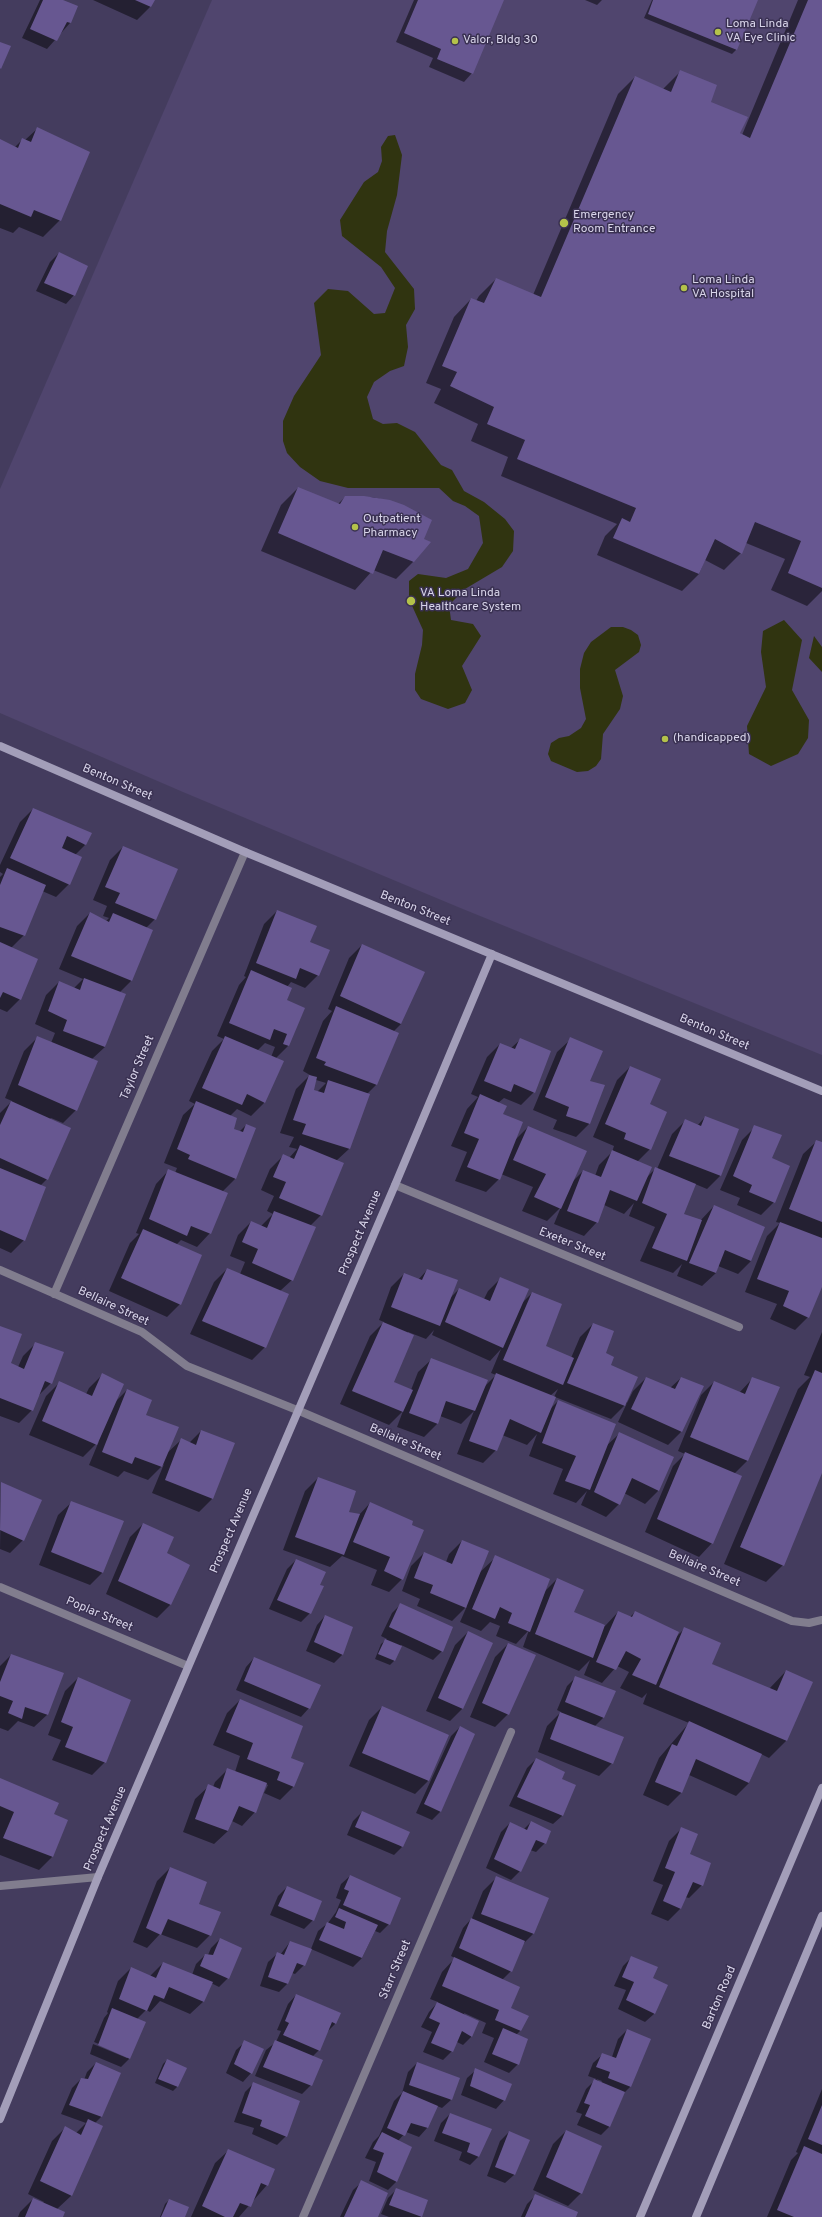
<!DOCTYPE html>
<style>
body{margin:0}
canvas{display:block;background:#443c5e}
</style>
<canvas width="822" height="2217"></canvas>
<script>
const context = document.querySelector('canvas').getContext('2d');
context.lineJoin = 'round';
function fillPath(path, color) { context.fillStyle = color; context.fill(path, 'evenodd'); }
const shape = rows => new Path2D(rows.map(r => 'M' + r).join(''));
function stroke(path, color, width, dash) { context.strokeStyle = color; context.lineWidth = width; context.lineCap = dash ? 'butt' : 'round'; context.setLineDash(dash || []); context.stroke(path); }
function drawText(font, color, halo, rows, align = 'center') {
  context.font = font + ' Overpass,sans-serif'; context.lineWidth = 3; context.setLineDash([]); context.textBaseline = 'middle'; context.strokeStyle = halo; context.fillStyle = color; for (const [text, x, y, turn = 0] of rows) {
    context.save(); context.translate(x, y); context.rotate((+turn || 0) * Math.PI / 180); context.textAlign = isNaN(turn) ? turn : align; if (halo) context.strokeText(text, 0, 0); context.fillText(text, 0, 0); context.restore();
  }
}
fillPath(shape([
 [212,0,822,0,822,1055,458,907,183,792,0,713,0,489]
]), '#50456e');
fillPath(shape([
 [395,135,402,155,397,195,387,231,385,252,414,289,415,309,406,325,408,347,404,366,390,371,374,382,367,397,373,419,383,424,397,423,415,432,441,465,452,470,464,491,484,502,505,519,514,531,513,551,502,567,465,589,449,605,451,620,473,624,481,636,462,666,472,690,465,703,448,709,421,699,415,690,415,674,422,645,423,630,409,599,409,581,418,574,446,578,468,569,483,543,479,516,465,506,453,501,439,488,348,488,320,481,300,467,287,453,283,441,283,421,294,396,321,355,314,303,328,289,348,291,374,314,385,313,395,288,381,267,342,236,340,220,364,182,378,172,382,161,381,147,388,136],
 [784,620,802,640,792,690,809,720,808,738,798,754,771,766,749,754,747,726,766,687,761,652,763,631],
 [611,627,623,627,631,630,638,635,641,645,639,652,615,670,623,696,620,709,603,734,601,759,596,766,588,771,577,772,551,761,548,754,551,743,559,738,569,736,581,728,586,719,580,688,580,669,584,653,591,642],
 [814,636,822,647,822,672,809,658]
]), '#303410');
fillPath(shape([
 [40,0,61,0,70,23,47,49,22,38],
 [93,0,153,0,150,7,137,20],
 [414,0,503,0,472,73,464,82,429,67,433,58,396,42],
 [585,0,602,0,597,5],
 [652,0,756,0,736,50,732,54,644,18],
 [798,0,822,0,822,591,807,606,771,590,785,559,746,543,741,553,724,570,705,560,699,574,682,591,597,555,605,536,617,524,501,476,508,457,471,441,478,424,434,403,441,389,426,383,454,317,471,299,476,301,479,296,496,279,533,295,618,94,635,77,663,89,681,71,742,135],
 [37,129,60,220,43,237,19,227,13,233,0,228,0,140,15,147,23,139,25,140],
 [59,253,74,295,66,304,36,291,50,262],
 [298,488,338,504,345,497,372,497,389,501,413,562,396,579,373,570,355,590,261,551,281,505],
 [33,809,85,845,75,855,69,884,56,897,42,891,24,935,11,948,20,999,7,1012,0,1009,0,877,3,874,0,872,0,865,20,822],
 [123,847,155,919,146,928,152,931,131,981,119,993,105,1047,92,1059,76,1110,63,1123,51,1118,50,1119,47,1179,40,1186,24,1240,11,1253,0,1248,0,1113,12,1101,5,1098,24,1051,37,1038,51,1043,55,1033,35,1024,46,995,59,982,74,988,83,979,59,969,77,926,90,913,106,921,109,918,103,916,107,906,93,900,110,860],
 [277,911,309,942,318,975,305,988,291,982,287,987,285,1001,304,1009,288,1046,275,1059,283,1062,264,1103,251,1116,237,1109,230,1116,233,1129,239,1132,246,1125,255,1128,235,1179,222,1192,210,1233,197,1247,181,1240,176,1245,180,1304,167,1317,109,1291,130,1243,139,1234,136,1233,156,1184,169,1170,175,1173,177,1168,164,1163,183,1115,195,1104,189,1101,212,1051,224,1039,217,1036,239,985,246,977,244,976,264,924],
 [265,1043,275,1047,271,1057,257,1051],
 [362,945,401,1024,393,1032,398,1034,376,1085,367,1094,369,1095,349,1149,336,1161,321,1215,310,1226,292,1280,280,1291,265,1347,252,1360,190,1334,214,1282,227,1269,240,1274,245,1262,230,1256,238,1235,251,1222,261,1226,273,1214,267,1211,274,1196,261,1190,270,1169,283,1156,289,1158,297,1149,289,1147,294,1137,280,1133,296,1089,309,1076,315,1078,303,1071,323,1021,332,1011,328,1009,349,958],
 [316,1080,326,1083,317,1092,312,1091],
 [521,1039,534,1092,521,1105,504,1098,498,1103,502,1115,514,1141,528,1127,573,1181,583,1171,595,1176,599,1165,612,1152,614,1146,593,1137,617,1080,630,1067,649,1105,650,1149,637,1162,647,1177,656,1168,657,1169,672,1134,685,1121,697,1126,705,1117,738,1130,720,1176,707,1189,695,1184,682,1215,700,1221,714,1206,751,1261,738,1274,718,1266,716,1273,702,1286,677,1276,682,1264,673,1273,640,1261,655,1227,629,1216,634,1203,624,1214,604,1205,597,1222,584,1236,554,1224,561,1207,547,1221,522,1211,533,1187,501,1174,499,1179,486,1192,455,1181,467,1152,451,1146,467,1109,478,1097,471,1094,487,1057,500,1044,511,1048],
 [571,1039,589,1082,589,1124,576,1137,553,1129,557,1120,533,1110,557,1052],
 [755,1127,771,1159,774,1202,761,1215,737,1205,740,1198,720,1190,742,1140],
 [817,1141,822,1144,822,1285,808,1317,795,1330,770,1319,777,1304,745,1292,767,1236,780,1223,776,1222,803,1154],
 [427,1270,449,1299,459,1289,484,1299,488,1291,501,1278,521,1304,532,1293,545,1347,571,1358,580,1337,593,1324,609,1366,627,1403,633,1391,646,1378,670,1388,681,1378,702,1387,681,1432,668,1445,618,1422,627,1403,611,1419,555,1397,549,1410,558,1401,605,1447,619,1434,672,1458,658,1491,645,1504,624,1493,619,1504,606,1517,581,1505,587,1491,576,1503,553,1494,563,1469,529,1456,537,1434,527,1445,502,1435,496,1450,483,1463,457,1454,474,1411,461,1424,440,1416,437,1424,424,1437,397,1427,403,1411,389,1425,340,1404,370,1336,384,1322,379,1320,391,1287,404,1274,418,1280],
 [434,1330,432,1335,490,1361,501,1349,491,1373,496,1375,484,1387,432,1359,418,1372,411,1390,393,1382,408,1332,426,1339],
 [558,1389,554,1397,550,1396],
 [0,1327,10,1364,18,1367,23,1356,36,1343,51,1383,38,1396,32,1410,19,1423,0,1416],
 [822,1332,822,1470,783,1565,766,1582,724,1564,798,1389,810,1377,804,1375],
 [102,1375,114,1403,127,1390,166,1454,181,1440,189,1443,201,1431,212,1499,199,1512,152,1493,164,1464,148,1480,124,1471,118,1477,89,1465,99,1441,83,1457,29,1435,46,1396,59,1383,86,1394,89,1388],
 [753,1378,748,1460,734,1474,712,1543,699,1557,645,1532,673,1466,685,1454,678,1451,701,1395,714,1382,739,1393],
 [318,1478,348,1512,359,1515,370,1503,402,1579,389,1592,371,1585,377,1570,342,1556,330,1567,283,1550,305,1491],
 [1,1484,40,1500,23,1540,10,1553,0,1549],
 [72,1502,103,1572,90,1585,39,1565,58,1515],
 [143,1524,166,1554,171,1604,157,1618,106,1594,130,1537],
 [462,1541,479,1573,496,1557,543,1593,557,1579,573,1613,605,1626,618,1612,630,1617,635,1612,676,1637,685,1628,711,1664,769,1689,786,1671,787,1740,769,1758,761,1754,749,1783,736,1796,689,1775,681,1793,668,1806,643,1795,659,1758,689,1723,643,1704,647,1693,642,1698,620,1688,629,1672,617,1666,602,1683,584,1675,590,1660,579,1671,523,1647,529,1630,516,1644,496,1636,500,1626,490,1622,481,1631,460,1622,467,1606,452,1621,417,1606,420,1599,402,1591,411,1566,424,1553,446,1562,449,1554],
 [296,1560,310,1613,301,1622,269,1609,287,1569],
 [400,1605,442,1651,433,1660,401,1645,394,1661,390,1665,375,1659,381,1644,387,1639,381,1636,392,1613],
 [325,1616,343,1654,334,1663,306,1651,317,1625],
 [468,1632,463,1708,450,1721,426,1711,455,1645],
 [508,1644,508,1714,495,1727,470,1717,495,1657],
 [11,1655,48,1714,34,1727,18,1721,8,1731,0,1728,0,1666],
 [254,1658,309,1708,301,1717,236,1690,246,1667],
 [576,1677,614,1692,603,1718,595,1726,612,1763,599,1776,538,1752,547,1726,561,1712,557,1710,567,1686],
 [78,1678,105,1762,92,1775,52,1760,61,1740,48,1735,65,1691],
 [240,1700,290,1758,303,1764,293,1787,280,1800,264,1793,268,1785,266,1784,255,1812,242,1826,232,1821,228,1831,214,1844,183,1832,195,1799,209,1786,213,1787,215,1782,228,1769,235,1772,240,1756,213,1745,227,1713],
 [382,1707,428,1781,415,1794,349,1766,369,1720],
 [460,1727,441,1811,432,1820,416,1813,451,1736],
 [536,1759,560,1779,562,1816,553,1824,509,1806,527,1768],
 [0,1779,53,1815,67,1821,52,1857,39,1870,0,1855],
 [362,1812,402,1847,394,1855,347,1835,353,1821],
 [531,1822,545,1843,536,1852,530,1850,520,1871,511,1880,486,1868,501,1832,510,1823,524,1829],
 [682,1828,689,1854,702,1885,689,1898,685,1897,681,1908,668,1921,651,1914,663,1885,653,1881,669,1841],
 [170,1868,198,1905,210,1935,197,1948,160,1934,147,1948,133,1942,157,1881],
 [350,1876,389,1924,380,1933,375,1931,362,1958,353,1967,311,1949,318,1931,328,1923,336,1912,341,1900,336,1898,341,1884],
 [496,1878,548,1898,533,1934,522,1945,511,1971,502,1980,510,2009,521,2030,516,2035,518,2064,509,2073,484,2062,494,2038,482,2033,486,2023,464,2013,472,2036,463,2045,457,2042,452,2051,443,2060,423,2052,432,2032,421,2027,429,2012,438,2002,430,1999,442,1972,455,1958,451,1956,463,1928,472,1918,483,1891],
 [287,1887,313,1920,304,1929,270,1915,278,1896],
 [220,1939,228,1978,219,1987,211,1983,204,2001,190,2014,160,2001,150,2012,146,2010,137,2019,130,2058,121,2067,90,2054,93,2044,127,2058,127,2056,94,2042,104,2018,108,2013,107,2012,118,1981,131,1968,150,1976,163,1963,192,1975,196,1964,205,1955,208,1955,211,1948],
 [290,1942,304,1965,295,1974,292,1973,288,1983,279,1992,260,1986,268,1962,277,1954,280,1955],
 [632,1957,652,1979,654,2014,645,2022,618,2009,626,1990,614,1986,623,1966],
 [296,1995,340,2013,335,2024,326,2033,319,2050,312,2057,311,2085,302,2094,255,2076,266,2050,276,2042,281,2031,277,2030,288,2004],
 [627,2030,650,2040,630,2087,624,2093,609,2127,601,2135,577,2125,582,2114,576,2112,586,2089,596,2079,601,2083,602,2081,588,2076,593,2063,602,2055,612,2057,618,2039],
 [245,2042,251,2073,243,2082,226,2073,236,2050],
 [167,2060,185,2068,177,2087,173,2091,155,2083,163,2064],
 [96,2063,101,2117,95,2123,102,2127,71,2196,57,2209,62,2217,18,2217,20,2212,33,2199,43,2203,44,2202,28,2194,52,2141,65,2128,76,2133,86,2123,61,2114,72,2088,81,2079,84,2080,87,2072],
 [417,2063,451,2100,442,2108,437,2106,427,2128,419,2137,406,2132,398,2141,411,2147,396,2182,388,2190,369,2181,376,2162,365,2158,373,2142,379,2136,394,2101,402,2093,408,2072],
 [476,2070,504,2100,496,2109,461,2095,467,2078],
 [253,2084,286,2136,277,2145,252,2134,254,2128,234,2122,245,2092],
 [822,2089,822,2217,767,2217,791,2160,798,2153,796,2152],
 [450,2114,490,2129,479,2156,470,2165,459,2160,462,2152,434,2141,441,2123],
 [566,2131,581,2193,568,2206,533,2190,553,2144],
 [509,2132,529,2140,514,2175,505,2183,487,2176,500,2141],
 [229,2150,267,2185,239,2217,191,2217,215,2163],
 [362,2182,377,2217,340,2217,353,2190],
 [396,2190,427,2201,421,2217,389,2217,381,2214,388,2198],
 [536,2195,574,2217,521,2217,527,2204],
 [169,2200,184,2217,160,2217,165,2204]
]), '#0007');
fillPath(shape([
 [43,0,63,0,78,6,71,23,67,22,57,41,30,29],
 [135,0,155,0,151,7],
 [418,0,504,0,473,74,437,59,441,49,404,33],
 [653,0,758,0,737,50,648,14],
 [808,0,822,0,822,588,788,573,801,541,755,522,742,554,715,539,699,574,613,538,622,518,630,522,636,508,517,459,525,440,487,424,494,407,450,386,457,372,442,366,471,298,484,303,496,278,541,297,635,76,671,92,680,70,717,85,711,102,748,117,740,133,750,138],
 [0,42,11,46,1,69,0,68],
 [37,127,90,152,61,221,34,210,31,217,0,204,0,139,18,148,22,138,31,142],
 [59,252,88,266,75,296,44,283],
 [298,487,340,504,345,496,364,496,390,500,404,505,432,520,424,539,431,542,414,562,383,550,373,574,278,533],
 [33,808,92,833,86,845,67,836,62,848,82,857,70,885,10,858],
 [123,846,178,869,156,920,115,903,120,893,105,887],
 [7,868,46,885,25,936,0,927,0,885],
 [277,910,317,926,310,942,330,950,319,976,300,968,296,979,256,963],
 [90,912,109,922,113,913,153,930,132,981,71,956],
 [0,942,38,959,21,1000,3,992,0,998],
 [362,944,425,972,401,1024,340,996],
 [251,970,292,988,287,1000,305,1008,289,1046,283,1044,287,1034,274,1029,270,1040,229,1023],
 [84,978,126,994,105,1047,63,1031,67,1020,48,1011,59,981,80,990],
 [336,1006,399,1033,377,1085,324,1065,326,1062,316,1058],
 [37,1036,98,1061,77,1111,18,1085],
 [225,1036,284,1061,265,1103,247,1094,242,1105,202,1088],
 [570,1037,603,1051,590,1081,605,1085,590,1124,566,1116,569,1107,545,1097],
 [520,1038,551,1051,535,1093,514,1084,511,1092,484,1081,500,1043,515,1049],
 [630,1066,661,1079,650,1104,667,1112,651,1150,624,1139,626,1133,605,1124],
 [309,1075,317,1077,314,1090,324,1093,328,1080,370,1094,350,1149,302,1134,306,1124,293,1120],
 [480,1094,507,1106,503,1114,523,1122,500,1180,467,1167,479,1139,464,1133],
 [11,1101,71,1128,48,1180,0,1158,0,1125],
 [196,1101,237,1118,234,1129,243,1132,246,1124,256,1128,236,1179,188,1159,190,1155,177,1149],
 [705,1116,739,1129,721,1176,669,1156,685,1119,701,1126],
 [754,1125,782,1135,772,1158,790,1166,775,1203,749,1192,752,1185,733,1176],
 [528,1126,587,1151,561,1209,534,1197,546,1174,513,1160],
 [816,1140,822,1142,822,1222,789,1209],
 [300,1145,344,1163,322,1216,279,1198,286,1182,273,1177,283,1154,294,1159],
 [612,1150,652,1167,637,1201,610,1190,598,1223,567,1211,583,1170,601,1177],
 [655,1167,696,1184,684,1214,702,1220,687,1261,652,1248,667,1214,642,1203],
 [0,1168,46,1187,25,1241,0,1230],
 [168,1169,228,1193,211,1234,191,1226,187,1236,149,1219],
 [714,1205,765,1227,751,1261,725,1250,716,1273,689,1263],
 [274,1211,316,1227,293,1281,252,1263,258,1249,242,1242,251,1221,267,1228],
 [780,1222,822,1238,822,1287,809,1318,783,1306,789,1291,757,1279],
 [143,1229,202,1255,181,1305,121,1278],
 [227,1268,289,1294,266,1348,202,1321],
 [427,1269,458,1280,440,1326,391,1307,404,1273,422,1280],
 [500,1277,529,1289,503,1348,445,1322,459,1288,490,1301],
 [532,1292,562,1304,546,1346,574,1358,563,1385,503,1360],
 [383,1322,414,1335,394,1382,413,1390,403,1412,352,1391],
 [593,1323,614,1331,606,1353,614,1357,611,1365,638,1377,625,1406,567,1383],
 [0,1326,22,1334,11,1363,24,1369,35,1342,64,1352,52,1384,45,1381,33,1411,0,1398],
 [431,1358,488,1380,475,1411,446,1401,438,1424,409,1413],
 [815,1370,822,1373,822,1473,784,1566,740,1547],
 [102,1373,124,1384,97,1445,42,1421,59,1381,92,1396],
 [496,1373,556,1397,541,1433,510,1419,497,1451,469,1441],
 [646,1377,675,1389,681,1377,704,1386,682,1432,631,1409],
 [752,1377,780,1387,748,1461,690,1437,714,1381,745,1394],
 [127,1389,152,1400,146,1415,179,1427,162,1467,135,1457,132,1464,102,1452],
 [558,1400,616,1424,590,1490,565,1481,576,1456,542,1443],
 [201,1430,235,1443,213,1499,165,1480,181,1438,196,1445],
 [619,1432,674,1457,659,1491,632,1478,620,1505,594,1492],
 [685,1452,742,1476,713,1544,657,1519],
 [318,1477,356,1491,349,1512,360,1514,344,1555,295,1537],
 [1,1482,42,1500,24,1541,0,1530],
 [71,1501,124,1521,103,1573,51,1552],
 [370,1502,413,1521,412,1525,424,1530,403,1580,384,1571,390,1557,353,1542],
 [143,1523,174,1537,167,1553,190,1565,171,1605,118,1581],
 [462,1540,489,1551,466,1608,430,1593,433,1585,414,1578,424,1552,452,1564],
 [495,1555,550,1579,530,1632,508,1623,512,1613,500,1607,495,1619,472,1609],
 [296,1559,326,1572,320,1585,324,1586,311,1614,277,1600],
 [557,1578,584,1590,574,1612,605,1625,593,1658,535,1634],
 [400,1603,453,1627,443,1652,389,1627],
 [618,1611,632,1617,635,1611,679,1632,656,1685,632,1675,641,1659,626,1651,616,1670,596,1662],
 [325,1615,353,1627,343,1655,314,1642],
 [684,1627,721,1643,712,1664,777,1691,786,1670,813,1682,787,1741,659,1687],
 [468,1631,493,1643,463,1709,438,1698],
 [385,1639,402,1646,395,1661,378,1654],
 [508,1643,536,1655,509,1715,482,1703],
 [11,1654,64,1673,48,1715,25,1707,22,1719,8,1713,13,1701,0,1696,0,1682],
 [254,1657,321,1685,310,1709,244,1681],
 [575,1676,616,1691,604,1718,565,1702],
 [78,1677,131,1700,106,1763,65,1747,73,1727,61,1722],
 [240,1699,303,1726,291,1758,304,1763,294,1787,277,1780,280,1772,247,1759,253,1743,226,1732],
 [382,1706,449,1735,429,1781,362,1753],
 [560,1712,624,1737,613,1764,550,1739],
 [689,1721,762,1754,749,1783,696,1759,682,1793,655,1782,672,1744,677,1746],
 [460,1726,475,1734,441,1812,424,1804],
 [536,1758,565,1772,562,1779,576,1785,563,1816,517,1797],
 [227,1768,267,1783,256,1813,239,1806,228,1831,195,1819,208,1784,220,1789],
 [0,1778,59,1803,54,1814,68,1820,53,1857,3,1838,14,1812,0,1806],
 [362,1811,410,1832,403,1847,355,1827],
 [531,1821,551,1831,546,1844,536,1840,521,1872,494,1859,510,1822,527,1830],
 [681,1827,698,1834,690,1854,711,1863,703,1886,693,1882,681,1909,663,1901,675,1872,665,1868],
 [170,1867,207,1882,199,1904,221,1912,211,1936,168,1919,161,1935,146,1928],
 [350,1875,401,1898,390,1925,343,1905,349,1891,344,1889],
 [496,1876,549,1898,534,1934,481,1914],
 [287,1886,322,1901,314,1921,278,1906],
 [339,1908,378,1925,362,1958,319,1940,327,1922,344,1929,346,1922,335,1917],
 [471,1918,525,1941,512,1972,459,1948],
 [220,1938,242,1948,229,1979,200,1966,205,1954,213,1955],
 [290,1941,312,1949,305,1966,297,1963,288,1984,268,1977,277,1952,284,1955],
 [631,1956,658,1967,653,1978,668,1985,655,2014,626,2000,634,1982,622,1977],
 [454,1957,520,1987,511,2008,529,2016,521,2031,495,2020,499,2010,442,1986],
 [163,1962,213,1982,204,2002,169,1987,164,1999,154,1995,147,2011,119,1999,131,1967,156,1978],
 [296,1994,341,2013,336,2024,332,2022,320,2051,283,2035,289,2023,285,2021],
 [437,2002,479,2021,472,2037,462,2031,453,2052,431,2043,440,2023,429,2018],
 [112,2008,146,2022,130,2059,98,2045],
 [503,2028,528,2039,519,2065,492,2054],
 [627,2029,651,2039,631,2087,608,2078,610,2072,596,2067,602,2053,616,2058],
 [244,2040,264,2049,252,2074,234,2064],
 [275,2040,323,2060,312,2086,263,2067],
 [167,2059,187,2068,178,2087,158,2079],
 [96,2062,121,2073,102,2117,69,2105,81,2078,88,2079],
 [417,2062,460,2078,452,2100,409,2085],
 [475,2068,512,2084,505,2101,470,2086],
 [594,2079,625,2092,610,2127,585,2116,590,2105,584,2103],
 [253,2082,300,2101,287,2137,260,2126,262,2120,242,2113],
 [403,2091,438,2106,428,2128,411,2123,405,2136,387,2128],
 [822,2105,822,2145,808,2139],
 [450,2113,492,2129,479,2157,467,2152,470,2143,442,2133],
 [88,2119,103,2126,72,2196,40,2181,65,2126,81,2135],
 [566,2130,602,2146,582,2194,546,2177],
 [509,2131,530,2140,515,2175,495,2167],
 [382,2132,412,2147,397,2182,377,2172,384,2153,373,2149],
 [804,2146,822,2154,822,2217,794,2217,777,2210],
 [228,2149,275,2169,268,2186,261,2183,251,2207,240,2203,233,2217,225,2217,202,2206],
 [361,2180,388,2193,378,2217,344,2217],
 [396,2188,428,2200,422,2217,389,2205],
 [535,2194,578,2212,576,2217,525,2217],
 [33,2198,65,2212,63,2217,25,2217],
 [169,2199,189,2207,185,2217,161,2217]
]), '#675791');
stroke(shape([
 [395,1185,739,1327],
 [0,1270,142,1332,187,1366,297,1410,792,1621,809,1623,822,1620],
 [54,1294,245,852],
 [0,1587,188,1666],
 [0,1886,98,1877],
 [303,2217,511,1732]
]), '#817d8e', 8);
stroke(shape([
 [0,746,245,852,822,1091],
 [0,2119,98,1877,395,1185,492,954],
 [640,2217,822,1788],
 [696,2217,822,1916]
]), '#a39eb9', 8);
for (const [x, y, r, color] of [
 [718,32,4,"#b4c24a"],
 [455,41,4,"#b4c24a"],
 [564,223,5,"#b4c24a"],
 [684,288,4,"#b4c24a"],
 [355,527,4,"#b4c24a"],
 [411,601,5,"#b4c24a"],
 [665,739,4,"#b4c24a"]
]) { const dot = new Path2D(); dot.arc(x, y, r, 0, 2 * Math.PI); context.fillStyle = color; context.fill(dot); stroke(dot, '#3a3152', 1.5); }
drawText('12px', '#d9d5ea', '#3a3152', [
 ["Loma Linda",726,25],
 ["VA Eye Clinic",726,39],
 ["Valor, Bldg 30",463,41],
 ["Emergency",573,216],
 ["Room Entrance",573,230],
 ["Loma Linda",692,281],
 ["VA Hospital",692,295],
 ["Outpatient",363,520],
 ["Pharmacy",363,534],
 ["VA Loma Linda",420,594],
 ["Healthcare System",420,608],
 ["(handicapped)",673,739]
], 'left');
drawText('12px', '#d9d5ea', '#3a3152', [
 ["Benton Street",117,783,23],
 ["Benton Street",415,909,22],
 ["Benton Street",714,1033,23],
 ["Taylor Street",138,1068,-67],
 ["Prospect Avenue",361,1233,-67],
 ["Exeter Street",572,1245,22],
 ["Bellaire Street",113,1307,25],
 ["Bellaire Street",405,1443,23],
 ["Prospect Avenue",232,1531,-67],
 ["Bellaire Street",704,1569,23],
 ["Poplar Street",99,1615,23],
 ["Prospect Avenue",106,1829,-67],
 ["Starr Street",396,1970,-67],
 ["Barton Road",720,1998,-67]
]);
</script>
